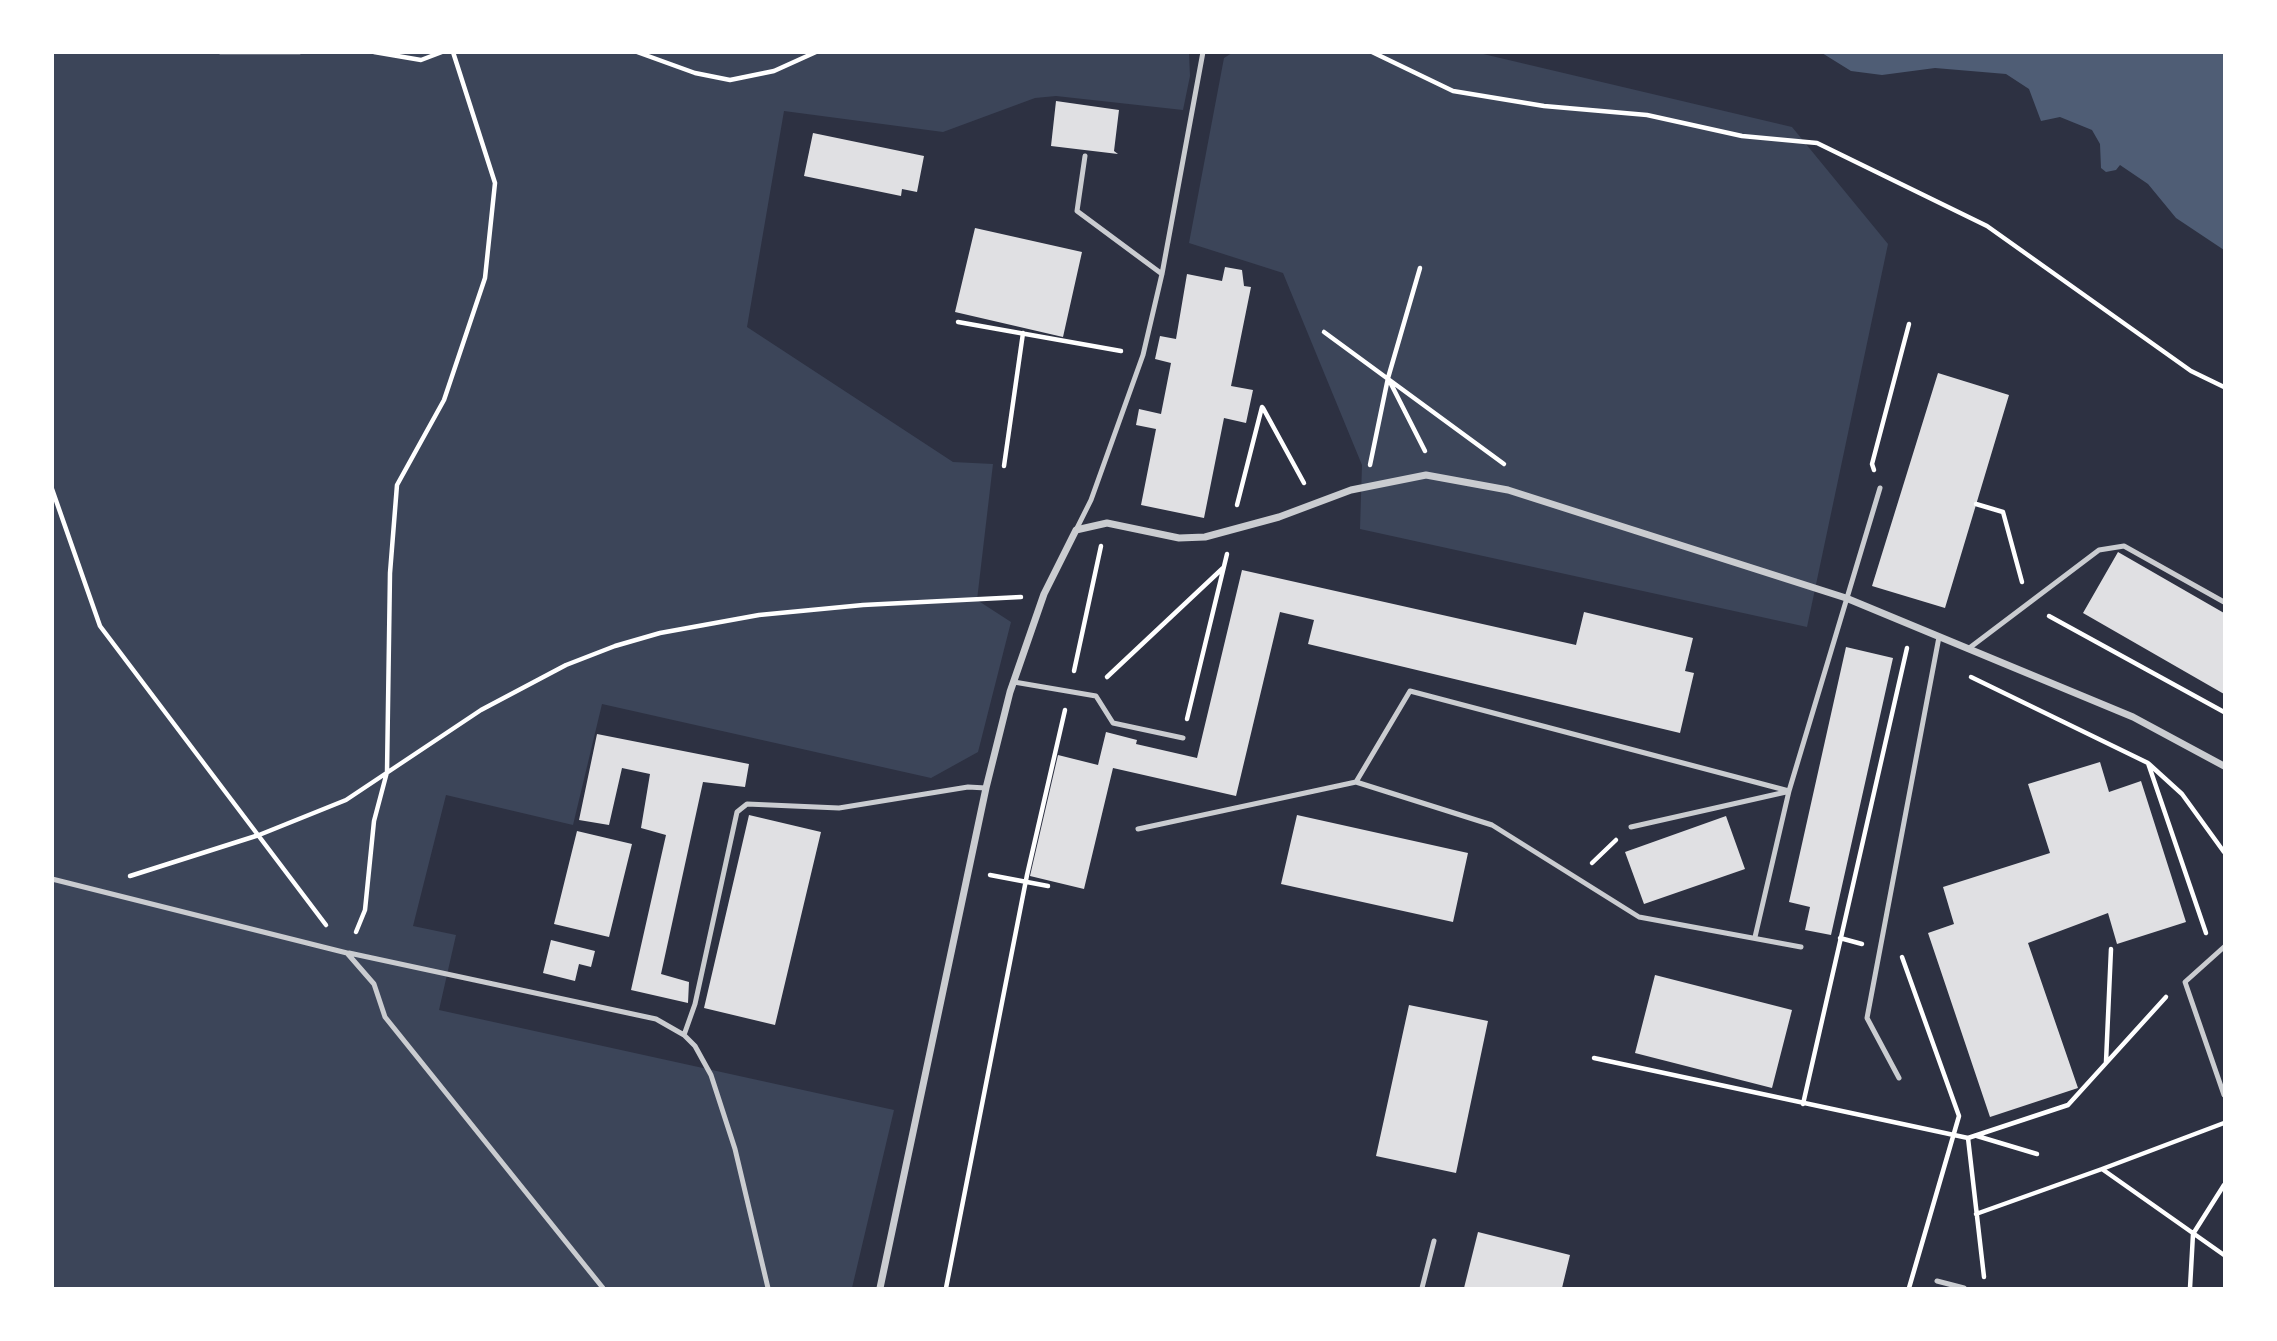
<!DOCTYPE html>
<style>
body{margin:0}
#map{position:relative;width:2277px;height:1341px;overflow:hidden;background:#2d3142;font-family:"Varela Round",sans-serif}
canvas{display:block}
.frame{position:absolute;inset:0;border:54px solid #fff;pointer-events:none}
</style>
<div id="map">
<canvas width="2277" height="1341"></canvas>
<div class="frame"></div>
</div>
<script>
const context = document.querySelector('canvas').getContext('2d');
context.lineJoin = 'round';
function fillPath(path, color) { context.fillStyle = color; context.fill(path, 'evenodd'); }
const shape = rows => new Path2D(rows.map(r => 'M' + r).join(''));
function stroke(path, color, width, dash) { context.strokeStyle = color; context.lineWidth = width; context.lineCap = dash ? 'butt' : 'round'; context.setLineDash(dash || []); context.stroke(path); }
fillPath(shape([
 [52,53,1189,53,1190,76,1183,110,1056,96,1035,98,943,132,784,111,747,327,953,462,993,464,977,600,1011,622,978,752,931,778,602,704,573,825,446,795,413,926,456,935,439,1010,894,1110,852,1288,53,1288],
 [1232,53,1479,53,1792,127,1888,244,1807,627,1360,529,1362,465,1283,273,1189,243,1224,58]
]), '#3c4559');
fillPath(shape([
 [1822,53,2224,53,2224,250,2176,218,2148,184,2120,165,2116,170,2106,172,2101,168,2100,144,2092,130,2060,117,2041,121,2029,89,2006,74,1935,68,1882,75,1851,71]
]), '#4f5d75');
fillPath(shape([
 [1056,101,1119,110,1114,151,1118,154,1051,146],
 [813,133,924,156,917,192,902,189,901,196,804,176],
 [975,228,1082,252,1063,337,955,312],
 [1225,267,1242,270,1244,286,1251,287,1231,386,1253,390,1246,423,1224,418,1204,518,1141,505,1156,429,1136,425,1139,409,1161,414,1171,363,1155,359,1160,336,1176,339,1187,274,1222,281],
 [1938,373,2009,395,1945,608,1872,586],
 [2118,552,2224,613,2224,694,2083,613],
 [1242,570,1576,645,1584,612,1693,638,1685,671,1694,673,1680,733,1308,644,1314,620,1280,612,1236,796,1113,768,1084,889,1030,876,1058,755,1098,765,1106,732,1137,740,1136,744,1197,758],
 [1846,647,1893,658,1831,935,1805,930,1810,907,1789,902],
 [597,734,749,764,745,787,703,782,661,974,689,982,688,1003,631,990,666,835,641,828,650,774,622,768,609,825,579,820],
 [2100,762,2109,792,2141,781,2186,922,2117,944,2108,913,2028,943,2078,1088,1990,1117,1928,933,1954,924,1943,887,2050,853,2028,784],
 [749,815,821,832,775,1025,704,1008],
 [1297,815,1468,853,1453,922,1281,884],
 [1726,816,1745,869,1644,904,1625,852],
 [577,831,632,844,609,937,554,924],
 [551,940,595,951,591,967,579,964,575,981,543,973],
 [1655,975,1792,1010,1772,1088,1635,1053],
 [1409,1005,1488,1021,1456,1173,1376,1156],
 [1478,1232,1570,1255,1562,1288,1464,1288]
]), '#e0e0e3');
stroke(shape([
 [220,52,300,52],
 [374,52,421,60,442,52],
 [637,52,695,73,730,80,774,71,816,52],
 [1372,52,1453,91,1544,106,1647,115,1742,136,1817,143,1987,226,2191,371,2224,387],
 [958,322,1121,351],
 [1324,332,1504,464],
 [1389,380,1425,451],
 [1263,408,1304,483],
 [1370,465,1388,378,1420,268],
 [1004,466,1023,333],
 [1874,470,1872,464,1909,324],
 [52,489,100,626,326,925],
 [1976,504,2003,512,2022,582],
 [1237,505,1262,407],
 [2049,616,2224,712],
 [1074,671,1101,546],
 [1107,677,1223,568],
 [1971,677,2148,763,2206,933],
 [1187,719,1227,554],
 [2149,764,2182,794,2224,852],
 [1592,863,1616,840],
 [990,875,1048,886],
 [130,876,259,835,346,800,481,710,566,665,615,646,660,633,759,615,863,605,1021,597],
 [356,932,365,910,374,821,387,772,390,573,397,485,444,400,485,278,495,183,453,52],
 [1840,938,1862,944],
 [1902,957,1959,1116,1909,1288],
 [1594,1058,1968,1138,1984,1277],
 [2106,1062,2111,949],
 [1803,1104,1907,648],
 [1977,1136,2037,1154],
 [1968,1138,2068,1105,2166,997],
 [2102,1169,2224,1123],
 [1976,1214,2102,1169,2224,1255],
 [946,1288,1027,875,1065,710],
 [2190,1288,2193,1234,2224,1185]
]), '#fff', 4.5);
stroke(shape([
 [1085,156,1077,211,1162,274],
 [1076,530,1091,500,1143,355,1162,274,1203,52],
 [1968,649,2099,550,2124,546,2224,602],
 [1014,682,1096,696,1113,723,1183,738],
 [1356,782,1410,691,1789,791],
 [1631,827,1786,792],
 [1138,829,1356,782,1492,825,1639,917,1801,947],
 [52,879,347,953,374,984,385,1017,603,1288],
 [1755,937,1789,791,1880,488],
 [2224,947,2185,982,2224,1095],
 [349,953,656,1019,684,1035,695,1046,711,1075,735,1149,768,1288],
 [684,1035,695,1004,737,812,747,804,839,808,968,787,986,788],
 [1899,1078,1867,1018,1939,637],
 [1937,1281,1964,1288],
 [1422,1288,1434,1241]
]), '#caccd0', 5);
stroke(shape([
 [880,1288,986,788,1010,692,1044,594,1076,530,1107,523,1179,538,1205,537,1279,517,1351,490,1426,475,1508,490,1846,598,2133,717,2224,766]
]), '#caccd0', 7);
</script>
